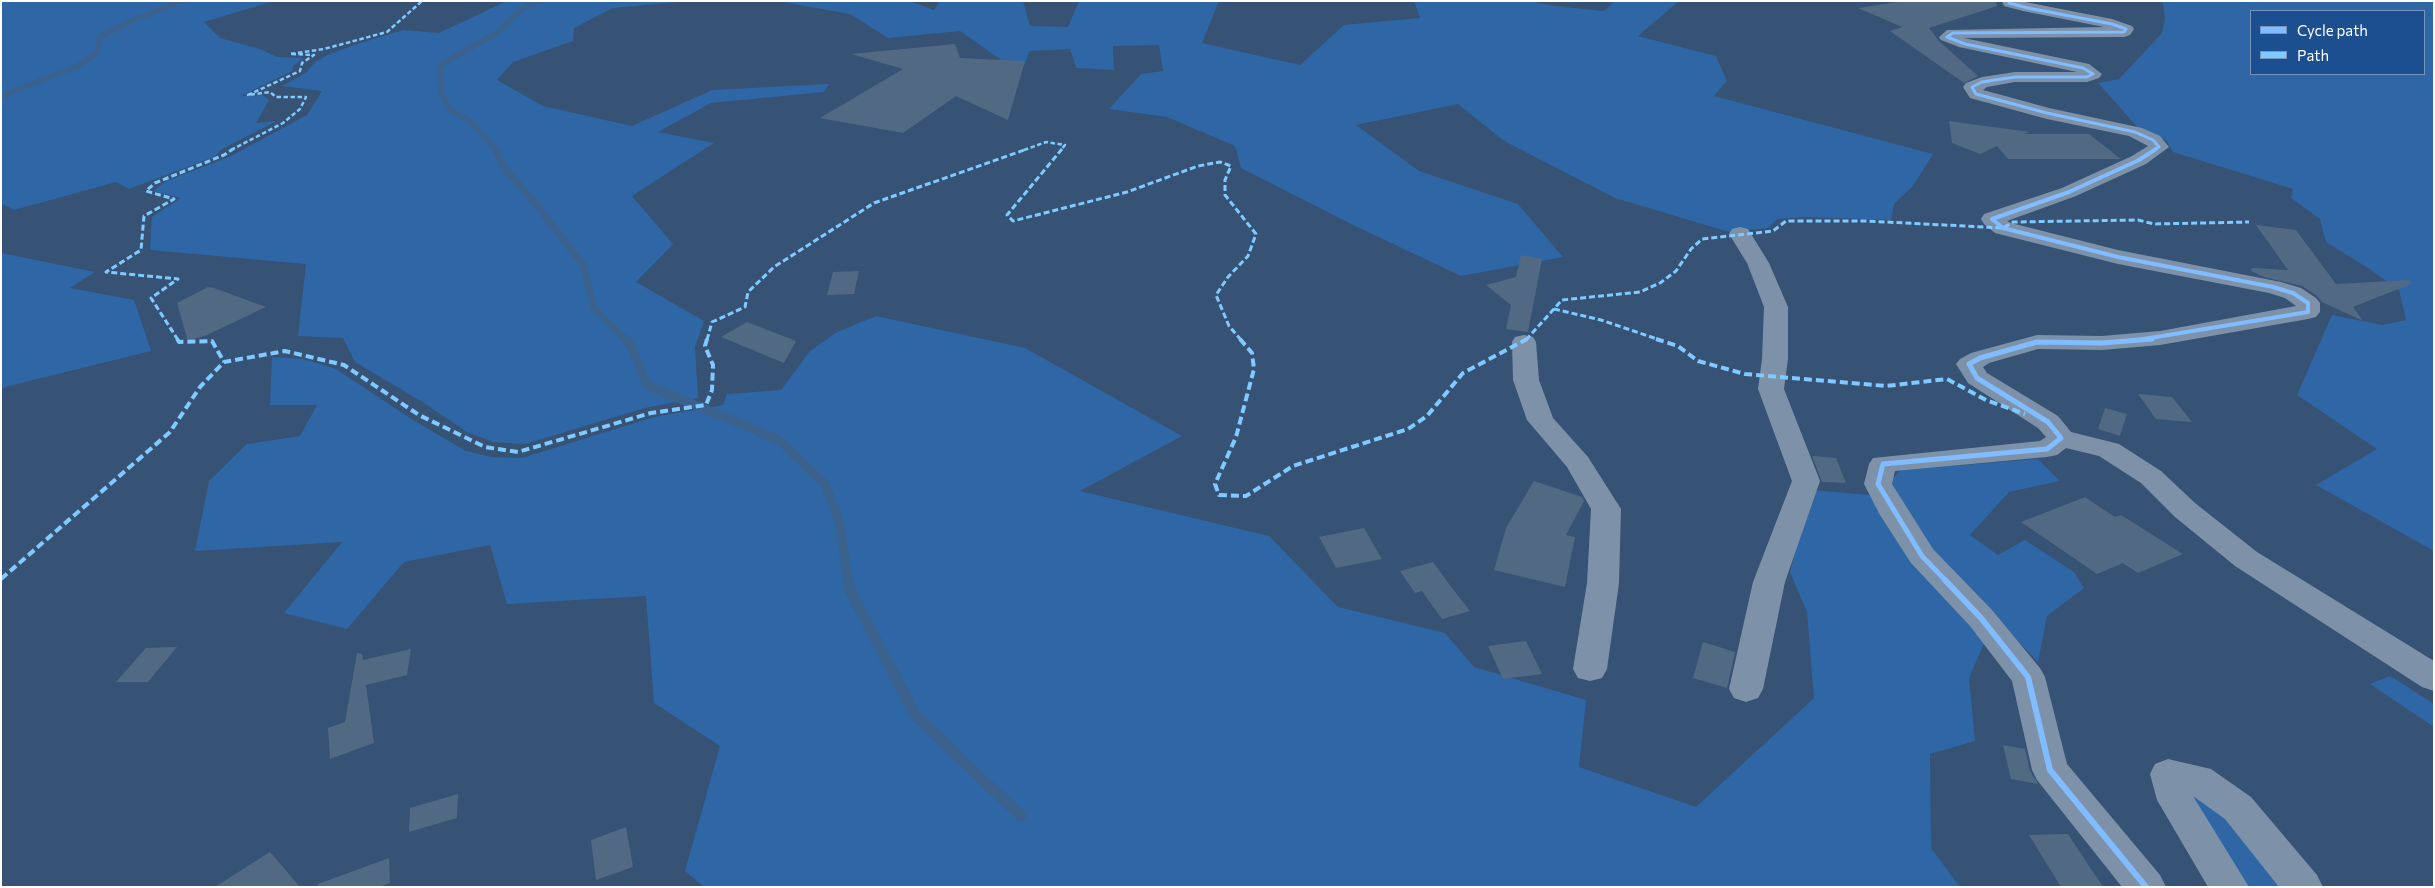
<!DOCTYPE html>
<style>
body{margin:0}
#map{position:relative;width:2435px;height:888px;overflow:hidden;background:#365274;font-family:Commissioner,sans-serif}
canvas{display:block}
.frame{position:absolute;inset:0;border:2px solid #fff;pointer-events:none}
.legend{position:absolute;left:2250px;top:10px;width:175px;height:65px;box-sizing:border-box;background:#1b4f8f;border:1px solid #7695bc;margin:0;padding:6px 9px;list-style:none;font-size:15px;color:#fff}
.legend li{display:flex;align-items:center;gap:10px;height:25px}
.legend b{width:25px;border:1px solid #7695bc}
</style>
<div id="map">
<canvas width="2435" height="888"></canvas>
<div class="frame"></div>
<ul class="legend">
<li><b style="height:6px;background:#80bcff"></b>Cycle path</li>
<li><b style="height:6px;background:#80caff"></b>Path</li>
</ul>
</div>
<script>
const context = document.querySelector('canvas').getContext('2d');
context.lineJoin = 'round';
function fillPath(path, color) { context.fillStyle = color; context.fill(path, 'evenodd'); }
const shape = rows => new Path2D(rows.map(r => 'M' + r).join(''));
function stroke(path, color, width, dash) { context.strokeStyle = color; context.lineWidth = width; context.lineCap = dash ? 'butt' : 'round'; context.setLineDash(dash || []); context.stroke(path); }
fillPath(shape([
 [1,1,274,1,204,22,220,38,260,49,277,57,304,58,293,66,292,71,241,96,263,95,269,100,256,123,277,121,222,149,214,157,129,189,116,182,14,210,1,203],
 [507,1,688,1,613,8,574,28,573,41,513,62,497,80,543,106,632,126,712,90,829,84,824,92,711,103,658,132,714,143,632,196,673,244,636,282,704,321,695,347,698,398,645,408,525,444,493,442,467,432,424,403,355,362,343,338,298,336,306,264,150,250,152,217,181,198,153,191,166,181,229,157,307,115,322,91,282,86,307,72,314,63,327,55,354,45,403,30,439,33],
 [777,1,910,1,934,10,940,1,1023,1,1030,26,1068,27,1079,1,1219,1,1202,43,1300,65,1344,25,1420,18,1414,1,1529,1,1555,6,1604,11,1615,1,1679,1,1638,36,1716,56,1727,81,1714,96,1933,154,1913,186,1894,204,1891,220,1808,217,1777,219,1768,228,1729,232,1615,198,1504,141,1458,104,1356,125,1419,171,1518,204,1563,257,1461,276,1353,225,1241,168,1235,146,1167,117,1109,109,1141,74,1163,71,1159,45,1113,46,1114,70,1076,68,1070,49,1030,51,1024,65,1007,64,960,31,888,38,850,14],
 [2163,1,2434,1,2434,551,2316,485,2377,449,2297,395,2332,315,2382,325,2406,320,2399,290,2368,268,2326,242,2320,219,2291,198,2293,189,2173,152,2166,140,2140,130,2098,83,2119,79,2162,33,2165,19],
 [2251,11,2424,11,2424,74,2251,74],
 [1,253,95,272,70,288,134,300,151,351,1,388],
 [876,316,1025,348,1182,436,1080,491,1269,536,1338,607,1445,633,1474,667,1586,700,1579,767,1696,807,1814,698,1807,612,1790,572,1811,490,1870,495,1986,639,1969,678,1975,741,1930,754,1931,848,1960,887,704,887,685,871,720,746,654,703,646,596,507,604,490,545,404,562,347,629,284,613,342,542,195,551,209,481,247,444,300,436,317,405,270,405,272,357,303,359,336,369,413,420,466,451,492,457,522,458,654,417,723,405,727,394,781,390,810,351,837,332],
 [2038,459,2060,481,2009,492,1970,535,1998,555,2025,540,2074,572,2084,588,2047,616,2038,662,1930,551,1890,481,1901,470],
 [2390,676,2434,704,2434,727,2370,684],
 [2187,788,2215,803,2290,887,2239,887]
]), '#2f66a5');
stroke(shape([
 [1,96,78,66,97,52,100,37,136,19,182,1],
 [496,150,471,122,449,109,440,90,440,65,497,33,524,7,541,1]
]), '#3b618d', 5.5);
stroke(shape([
 [495,149,507,171,536,204,583,265,594,308,626,340]
]), '#3b618d', 7);
stroke(shape([
 [625,339,630,344,647,385,779,440,825,484,839,521,848,581]
]), '#3b618d', 9);
stroke(shape([
 [848,580,849,588,915,715,1021,816]
]), '#3b618d', 11);
fillPath(shape([
 [1904,1,1996,1,1997,6,1929,28,1939,41,1978,76,1964,83,1890,31,1902,27,1858,8],
 [955,44,960,58,1025,61,1008,120,956,96,903,133,820,118,903,69,851,54],
 [1949,121,2030,132,2024,134,2089,134,2121,159,2008,159,1997,146,1980,154,1952,143],
 [2256,225,2296,230,2336,284,2410,280,2411,284,2353,307,2363,321,2322,302,2317,296,2302,286,2264,277,2251,271,2252,268,2288,270],
 [1521,255,1542,259,1528,332,1506,329,1511,305,1486,285,1516,277],
 [859,271,854,294,827,295,833,272],
 [208,287,214,288,266,307,207,335,188,341,177,303],
 [747,322,796,341,784,363,721,337],
 [2138,394,2172,397,2192,422,2156,419],
 [2105,408,2127,414,2120,436,2098,429],
 [1812,456,1836,458,1846,483,1822,482],
 [1534,481,1582,497,1584,501,1566,535,1575,537,1565,587,1494,570,1506,528],
 [2085,497,2115,517,2121,515,2183,554,2138,573,2123,563,2097,574,2021,522],
 [1364,528,1382,559,1336,568,1319,537],
 [1433,562,1449,584,1470,611,1442,619,1422,591,1415,593,1400,571],
 [1526,641,1542,674,1503,679,1488,646],
 [1703,642,1735,652,1727,688,1693,678],
 [177,647,148,682,116,682,146,648],
 [411,649,407,675,366,685,374,743,330,759,328,728,345,722,357,653,362,654,363,660],
 [2003,745,2025,749,2030,771,2038,784,2011,779],
 [458,794,457,818,409,832,410,808],
 [626,827,633,867,596,880,591,840],
 [2068,834,2103,887,2061,887,2029,835],
 [270,852,300,887,215,887],
 [389,858,390,883,379,887,318,887,318,884]
]), '#526984');
fillPath(shape([
 [2002,1,2020,1,2112,19,2132,26,2134,29,2130,35,2124,37,1964,38,2089,64,2102,74,2099,78,2087,82,2015,82,1987,87,1983,90,2049,108,2142,128,2160,136,2169,147,2146,164,2076,196,2007,221,2011,223,2118,250,2281,282,2301,288,2316,298,2320,303,2320,312,2316,317,2308,319,2160,345,2102,350,2038,349,1989,363,1983,367,1987,373,2058,416,2071,432,2119,444,2161,471,2195,503,2257,552,2434,661,2434,691,2422,687,2235,566,2175,517,2141,483,2099,456,2066,448,2057,455,2047,457,1895,471,1892,484,1933,549,1992,610,2040,668,2045,677,2067,764,2160,875,2166,887,2122,887,2037,780,2032,770,2012,681,1970,626,1911,563,1880,515,1864,484,1869,464,1873,458,2040,441,2046,437,2038,428,1968,383,1956,364,1960,359,1971,353,2037,335,2102,336,2160,331,2296,306,2285,298,2269,293,2118,264,1995,233,1984,224,1981,219,1984,214,2062,188,2132,156,2148,146,2129,136,2047,119,1970,98,1963,87,1966,83,1982,77,2015,72,2077,72,1959,47,1941,40,1939,37,1947,30,2104,27,2023,11,2004,6,2002,1],
 [1740,227,1748,229,1769,263,1788,307,1788,359,1784,389,1820,481,1785,582,1763,689,1758,698,1746,702,1734,698,1729,689,1753,582,1792,481,1758,389,1762,359,1764,307,1747,263,1729,234,1732,229,1740,227],
 [1524,335,1533,337,1536,342,1539,380,1553,418,1588,457,1621,509,1619,583,1607,669,1602,678,1590,681,1578,678,1573,669,1587,583,1591,509,1567,467,1527,420,1513,380,1512,342,1515,337,1524,335],
 [2168,759,2211,769,2251,797,2317,875,2323,887,2279,887,2225,819,2193,796,2249,887,2208,887,2157,800,2150,774,2155,764,2168,759]
]), '#7d92a8');
stroke(shape([
 [231,150,283,123,300,109,306,97,276,97,270,92,248,95,300,71,302,63,314,55,290,54,324,49,387,32,422,1],
 [1024,150,1046,142,1065,145,1061,150]
]), '#80caff', 2.5, [4.5, 2.5]);
stroke(shape([
 [1062,149,1007,215,1013,221,1127,192,1198,166,1220,162,1231,166,1225,180,1225,195,1256,234,1248,256,1228,277,1216,295,1229,326,1241,340],
 [1554,309,1601,320,1660,340],
 [178,340,151,298,178,279,106,272,141,250,144,216,174,199,146,191,155,183,224,155,233,149],
 [707,340,712,322,745,307,748,292,774,267,874,203,1027,149],
 [1526,340,1562,300,1640,292,1660,283,1676,271,1691,249,1702,239,1773,231,1786,221,1866,221,2003,228,2013,222,2138,220,2154,224,2249,222]
]), '#80caff', 3, [6, 3]);
stroke(shape([
 [177,339,179,342,212,341,224,362],
 [1240,339,1252,353,1254,369,1236,437,1215,484,1219,495,1246,496,1293,466,1408,429,1427,416,1463,373,1527,339],
 [1656,339,1678,346,1698,361,1745,374,1886,386,1947,379,1986,400,2025,414],
 [1,579,170,432,200,387,224,362,285,351,344,365,419,415,485,447,518,452,651,413,706,405,712,390,713,365,705,346,707,339]
]), '#80caff', 4, [8, 4]);
stroke(shape([
 [2010,1,2009,3,2028,8,2112,24,2126,29,2124,32,1953,33,1947,37,1965,44,2083,68,2093,74,2087,77,2015,77,1982,82,1972,87,1976,94,2047,113,2135,132,2153,140,2159,147,2154,150]
]), '#80bcff', 3);
stroke(shape([
 [2138,340,2308,312,2308,303,2293,293,2273,287,2118,257,2003,228,1992,219,2069,192,2139,160,2156,149]
]), '#80bcff', 4);
stroke(shape([
 [1946,581,1922,556,1878,484,1883,464,2047,449,2061,438,2048,422,1977,378,1969,364,1980,358,2037,342,2102,343,2152,339]
]), '#80bcff', 5);
stroke(shape([
 [1945,580,1981,618,2028,677,2050,770,2146,887]
]), '#80bcff', 6);
</script>
